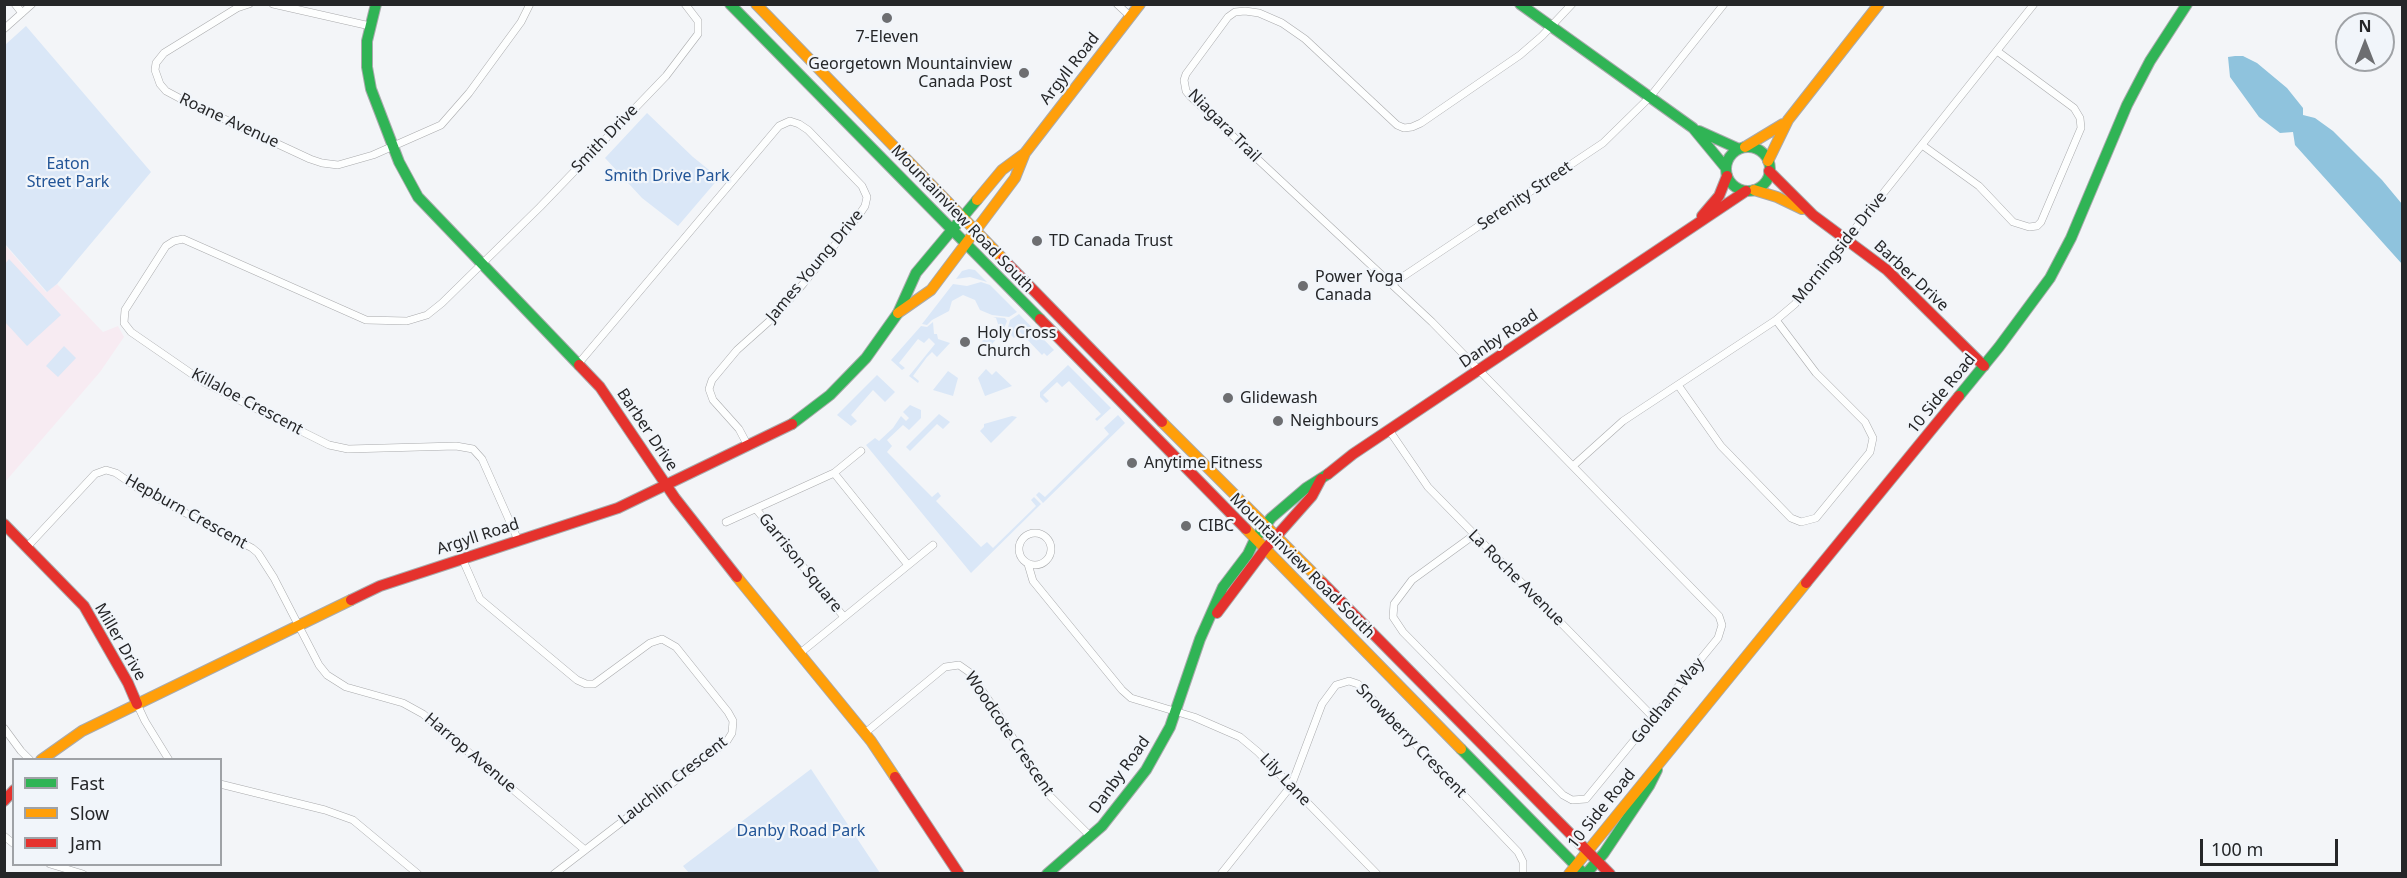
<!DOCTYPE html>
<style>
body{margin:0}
#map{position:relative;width:2407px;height:878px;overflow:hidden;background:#f3f5f8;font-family:"Noto Sans",sans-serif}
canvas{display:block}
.frame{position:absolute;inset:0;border:6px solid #252628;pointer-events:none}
.legend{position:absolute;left:12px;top:758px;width:210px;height:108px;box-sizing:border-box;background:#f1f5fa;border:2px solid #9fa2a6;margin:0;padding:8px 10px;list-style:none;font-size:18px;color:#252628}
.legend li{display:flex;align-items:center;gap:12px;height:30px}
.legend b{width:30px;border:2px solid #9fa2a6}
.north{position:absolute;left:2335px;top:12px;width:60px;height:60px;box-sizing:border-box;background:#f1f5fa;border:2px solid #9fa2a6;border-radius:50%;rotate:0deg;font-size:16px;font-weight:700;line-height:24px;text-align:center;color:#252628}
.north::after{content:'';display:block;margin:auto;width:21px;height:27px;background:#6d6e71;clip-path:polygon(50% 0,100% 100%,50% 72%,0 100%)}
.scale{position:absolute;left:2200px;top:839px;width:138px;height:27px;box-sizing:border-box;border:3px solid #252628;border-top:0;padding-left:8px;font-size:18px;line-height:21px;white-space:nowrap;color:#252628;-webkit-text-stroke:4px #f1f5fa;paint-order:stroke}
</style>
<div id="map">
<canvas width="2407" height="878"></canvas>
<div class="frame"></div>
<ul class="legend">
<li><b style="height:8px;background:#30b455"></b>Fast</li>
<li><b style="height:8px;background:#ff9f0a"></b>Slow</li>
<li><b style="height:8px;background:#e5322d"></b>Jam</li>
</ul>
<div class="north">N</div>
<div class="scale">100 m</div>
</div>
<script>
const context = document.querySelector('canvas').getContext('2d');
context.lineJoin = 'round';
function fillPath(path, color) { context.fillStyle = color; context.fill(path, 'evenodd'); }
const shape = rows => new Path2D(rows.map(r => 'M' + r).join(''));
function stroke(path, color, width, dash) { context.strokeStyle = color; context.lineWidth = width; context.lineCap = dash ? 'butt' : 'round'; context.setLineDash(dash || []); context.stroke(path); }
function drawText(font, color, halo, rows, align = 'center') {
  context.font = font + ' "Noto Sans",sans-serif'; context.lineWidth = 4.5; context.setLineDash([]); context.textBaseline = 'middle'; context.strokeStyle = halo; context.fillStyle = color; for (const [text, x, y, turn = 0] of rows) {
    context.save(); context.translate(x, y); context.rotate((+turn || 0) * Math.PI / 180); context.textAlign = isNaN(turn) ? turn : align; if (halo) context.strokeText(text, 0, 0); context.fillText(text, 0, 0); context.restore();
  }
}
fillPath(shape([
 [4,244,46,292,57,284,103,332,118,326,124,337,100,372,5,482]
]), '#f7ebf2');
fillPath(shape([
 [26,26,151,172,57,284,47,292,5,244,5,45],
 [647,113,693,157,719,178,678,226,642,198,605,158],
 [9,259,61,315,27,346,5,322,5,264],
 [969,269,975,270,987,282,970,277,956,279,962,271],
 [981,282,990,285,1017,312,1009,317,992,315,980,310,975,300,963,295,952,301,949,311,932,320,927,325,922,324,953,284,967,286],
 [1019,314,1054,350,1047,356,1044,353,1042,355,1020,332,1014,338,1007,331,1010,320],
 [993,317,1005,318,1007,321,1003,331,992,344,991,350,982,341,993,335,994,331,997,331,998,324,996,318],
 [933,322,934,334,937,334,938,339,950,343,937,357,932,352,927,357,913,376,919,381,918,383,909,376,935,344,929,338,924,343,918,339,899,363,905,368,902,370,891,360,921,326,927,327],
 [64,346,76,358,58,377,46,366],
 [1068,365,1111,408,1097,421,1095,419,1101,414,1069,381,1062,387,1057,382,1043,395,1049,401,1046,403,1040,397,1040,392],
 [986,369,992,375,996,371,1012,386,985,396,978,378],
 [948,371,958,378,953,396,933,390],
 [877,375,895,392,885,402,873,390,851,415,857,421,851,426,837,415],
 [910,405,921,410,921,418,909,430,903,425,887,440,892,446,887,452,932,497,938,492,941,496,936,501,981,547,987,542,993,548,1036,506,1031,500,1034,497,1041,504,971,573,866,445,875,438,879,441,893,428,901,416,906,421,909,418,903,412],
 [939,414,950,422,943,429,937,424,910,451,906,447],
 [1118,415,1125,423,1043,503,1036,495,1039,492,1045,497,1109,434,1104,428],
 [1012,416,1017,417,991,443,980,431,984,427,984,424],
 [811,769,880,873,689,873,683,866]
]), '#dae7f7');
fillPath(shape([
 [2235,56,2243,56,2257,63,2287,88,2303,108,2303,115,2315,118,2333,131,2382,180,2402,204,2402,264,2295,145,2293,132,2280,133,2259,117,2230,77,2228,57]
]), '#8fc3dd');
const street = shape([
 [15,4,22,13],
 [249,4,237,8,164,53,156,63,155,70,160,84,166,91,181,99,310,159,322,163,338,165,373,155,441,125,469,93,521,22,530,4],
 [273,4,370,26],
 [1117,4,1131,17],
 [4,29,32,4],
 [1922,145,1979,186,2013,222,2029,227,2037,226,2041,222,2081,128,2080,118,2074,108,1997,51],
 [1392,284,1603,143,1650,97,1724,4],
 [579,363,779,126,790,121,799,124,808,130,862,186,867,197,865,206,859,215,803,284,775,316,737,350,712,380,709,389,713,400,739,429,748,446],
 [1678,385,1721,446,1791,518,1801,522,1816,518,1870,452,1873,438,1865,422,1816,373,1776,320],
 [1389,430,1428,487,1654,718],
 [1573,466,1623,421,1776,320,1795,304,2034,4],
 [834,473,908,565],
 [756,509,844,617],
 [726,522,834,473,861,451],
 '1019 549a16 16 0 1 1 32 0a16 16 0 1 1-32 0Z',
 [1474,535,1412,580,1394,604,1393,617,1403,632,1563,795,1572,800,1586,799,1718,638,1722,625,1719,616,1432,322,1190,96,1186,91,1184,80,1186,74,1228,17,1235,12,1245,11,1259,13,1282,23,1305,39,1397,125,1404,128,1412,127,1421,123,1520,55,1542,36,1572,4],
 [518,540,482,459,473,449,456,446,348,449,329,445,205,383,131,332,124,323,125,310,166,246,174,241,183,239,366,320,407,321,427,315,442,303,540,207,666,76,698,34,698,21,685,4],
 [27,547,95,474,106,470,116,473,138,488,252,548,258,553,274,578,319,665,327,675,346,687,403,703,423,714,585,850],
 [462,558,480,599,577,680,586,684,594,684,650,643,662,639,676,647,728,712,733,721,732,733,727,741,554,874],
 [1028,564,1033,581,1122,690,1131,698,1194,717,1240,737,1258,752,1377,874],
 [799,654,933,545],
 [137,704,145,721,169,760],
 [4,728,21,751,30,760],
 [865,733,945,667,959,665,969,672,997,712,1046,792,1091,837],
 [220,784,325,810,353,820,418,874],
 [4,836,14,844],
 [50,864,83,874],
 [1221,874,1291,786,1322,704,1336,685,1349,681,1358,684,1518,852,1523,862,1523,874]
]);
const fast = shape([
 [376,4,367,41,367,67,371,89,399,162,418,197,579,365],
 [730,4,1040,319],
 [1520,4,1693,128,1726,168],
 [1699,131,1739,149],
 '1726 169a22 22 0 1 1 44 0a22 22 0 1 1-44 0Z',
 [1959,396,1999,347,2050,278,2071,238,2127,105,2150,61,2187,4],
 [792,424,830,395,866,358,898,313,916,273,977,200],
 [1461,749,1584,874],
 [1047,874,1102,826,1146,770,1170,727,1200,639,1223,587,1248,554,1255,539,1271,518,1306,488,1328,474],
 [1586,874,1604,853,1649,786,1657,770]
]);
const slow = shape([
 [756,4,1003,259],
 [1745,147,1783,124],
 [1768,161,1788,120,1879,4],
 [1754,190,1777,197,1802,209],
 [977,200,1002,170,1025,153,1140,4],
 [898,313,931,290,1015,178,1025,153],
 [1162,422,1322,582],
 [1246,529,1461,749],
 [737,577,871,741,895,777],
 [41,760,82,731,351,600],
 [1569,874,1806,583]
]);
const jam = shape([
 [1769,171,1813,215,1887,270,1984,366],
 [1702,216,1719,196,1727,176],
 [1003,259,1162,422],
 [1040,319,1246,529],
 [579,365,600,387,675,498,737,577],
 [1328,474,1353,454,1746,191],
 [4,524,84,606,128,683,137,704],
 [1322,582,1610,874],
 [1806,583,1959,396],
 [351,600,380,586,618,508,792,424],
 [1217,613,1265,549,1312,496,1321,479],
 [895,777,959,874],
 [4,801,14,790]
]);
stroke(street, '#a9aaac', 8);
stroke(fast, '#a9aaac', 12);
stroke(slow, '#a9aaac', 12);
stroke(jam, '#a9aaac', 12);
stroke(street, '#fdfefe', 7);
stroke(fast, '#30b455', 10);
stroke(slow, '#ff9f0a', 10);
stroke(jam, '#e5322d', 10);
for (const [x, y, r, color] of [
 [887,18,6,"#6d6e71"],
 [1024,73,6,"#6d6e71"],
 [1037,241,6,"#6d6e71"],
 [1303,286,6,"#6d6e71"],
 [965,342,6,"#6d6e71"],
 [1228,398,6,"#6d6e71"],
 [1278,421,6,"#6d6e71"],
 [1132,463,6,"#6d6e71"],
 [1186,526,6,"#6d6e71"]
]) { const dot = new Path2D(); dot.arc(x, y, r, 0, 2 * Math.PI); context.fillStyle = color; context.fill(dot); stroke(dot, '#f1f5fa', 2); }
drawText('16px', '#252628', '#f1f5fa', [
 ["7-Eleven",887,37,"center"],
 ["Georgetown Mountainview",1012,64,"right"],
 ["Canada Post",1012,82,"right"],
 ["TD Canada Trust",1049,241],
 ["Power Yoga",1315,277],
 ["Canada",1315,295],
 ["Holy Cross",977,333],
 ["Church",977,351],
 ["Glidewash",1240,398],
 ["Neighbours",1290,421],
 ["Anytime Fitness",1144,463],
 ["CIBC",1198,526]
], 'left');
drawText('16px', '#252628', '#f1f5fa', [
 ["Argyll Road",1070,69,-52],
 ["Roane Avenue",229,121,25],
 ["Niagara Trail",1224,126,45],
 ["Smith Drive",605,139,-46],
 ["Serenity Street",1525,196,-34],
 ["Mountainview Road South",962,219,46],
 ["Morningside Drive",1840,248,-51],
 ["James Young Drive",815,266,-50],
 ["Barber Drive",1911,276,43],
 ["Danby Road",1499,339,-34],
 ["10 Side Road",1942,394,-51],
 ["Killaloe Crescent",247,402,28],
 ["Barber Drive",647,430,56],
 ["Hepburn Crescent",186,512,29],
 ["Argyll Road",478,537,-18],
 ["Garrison Square",800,563,51],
 ["Mountainview Road South",1302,566,45],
 ["La Roche Avenue",1516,578,45],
 ["Miller Drive",120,642,60],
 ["Goldham Way",1668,701,-51],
 ["Woodcote Crescent",1009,734,56],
 ["Snowberry Crescent",1411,741,46],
 ["Harrop Avenue",470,753,40],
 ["Danby Road",1120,775,-54],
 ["Lily Lane",1285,780,46],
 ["Lauchlin Crescent",673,781,-38],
 ["10 Side Road",1602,809,-51]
]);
drawText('16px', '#225597', '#f1f5fa', [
 ["Eaton",68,164],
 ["Street Park",68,182],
 ["Smith Drive Park",667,176],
 ["Danby Road Park",801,831]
]);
</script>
